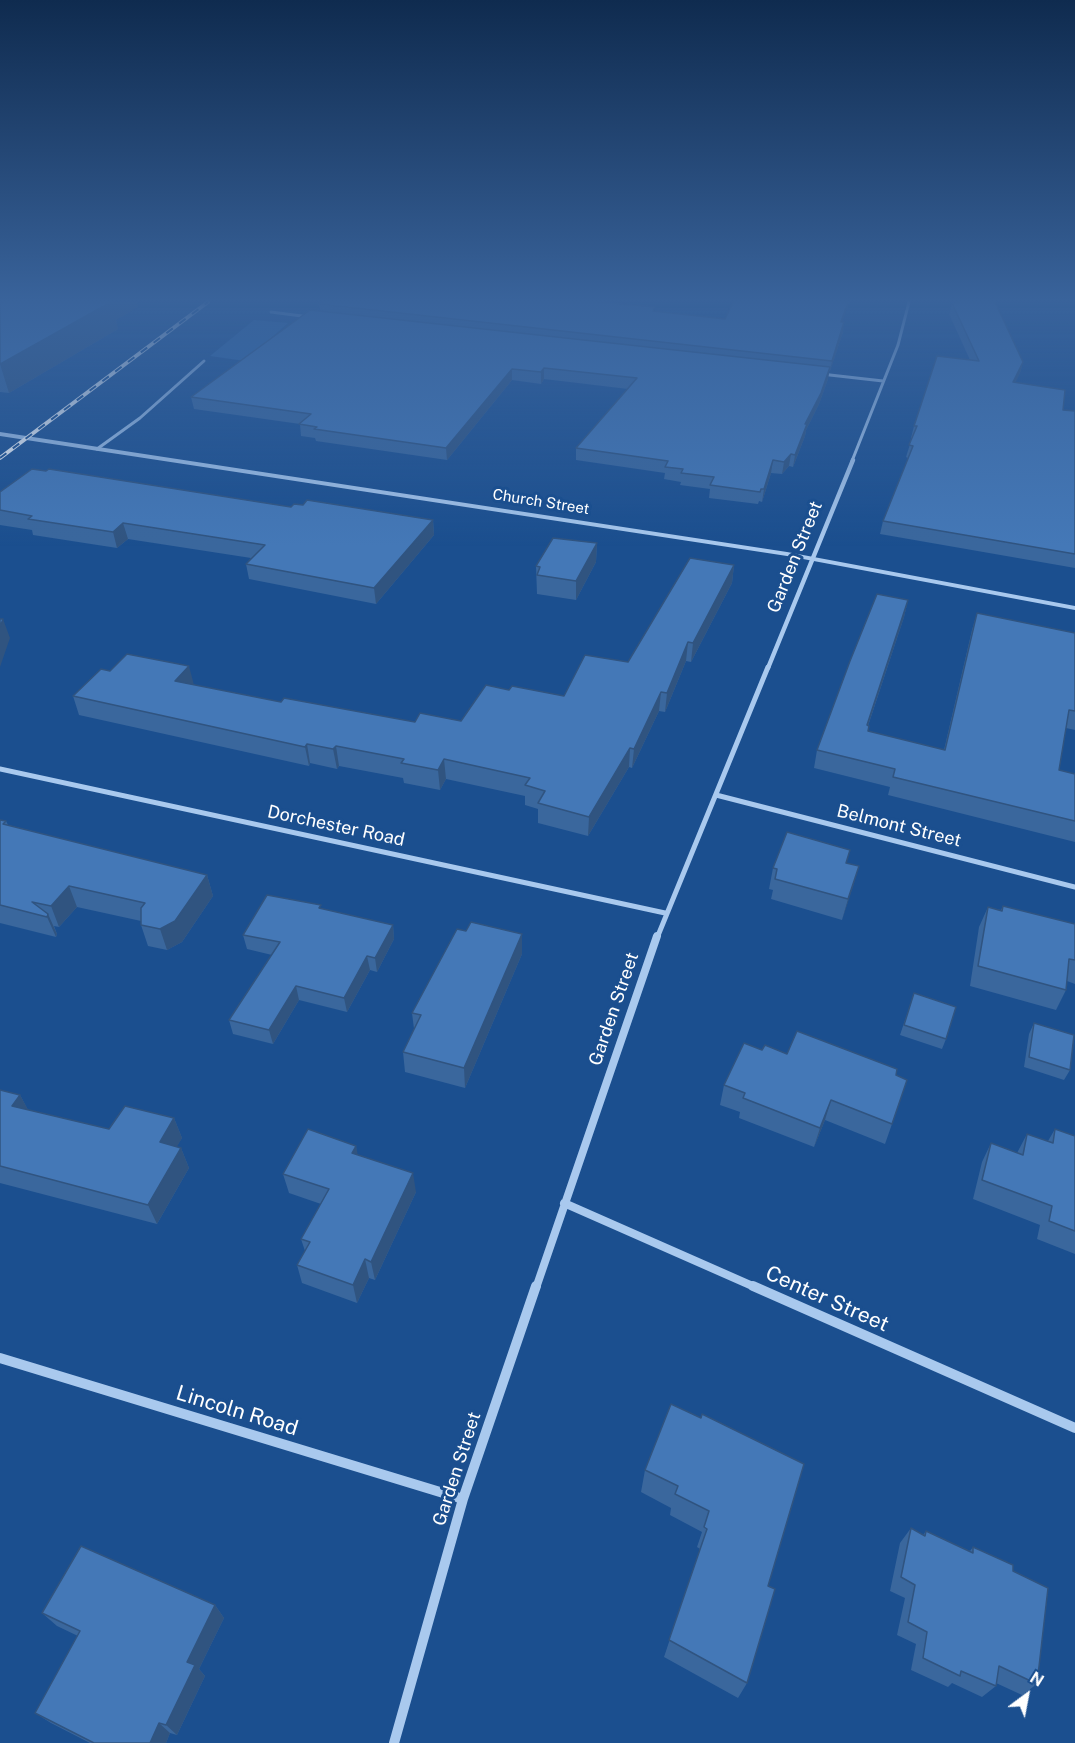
<!DOCTYPE html>
<style>
body{margin:0}
#map{position:relative;width:1075px;height:1743px;overflow:hidden;background:#1b4f8f;font-family:"Public Sans",sans-serif}
canvas{display:block}
.north{position:absolute;left:997px;top:1665px;width:60px;height:60px;-webkit-text-stroke:4px #1b4f8f;paint-order:stroke;rotate:32deg;font-size:16px;font-weight:700;line-height:24px;text-align:center;color:#fff}
.north::after{content:'';display:block;margin:auto;width:21px;height:27px;background:#fff;clip-path:polygon(50% 0,100% 100%,50% 72%,0 100%)}
</style>
<div id="map">
<canvas width="1075" height="1743"></canvas>
<div class="north">N</div>
</div>
<script>
const context = document.querySelector('canvas').getContext('2d');
context.lineJoin = 'round';
function fillPath(path, color) { context.fillStyle = color; context.fill(path, 'evenodd'); }
const shape = rows => new Path2D(rows.map(r => 'M' + r).join(''));
function stroke(path, color, width, dash) { context.strokeStyle = color; context.lineWidth = width; context.lineCap = dash ? 'butt' : 'round'; context.setLineDash(dash || []); context.stroke(path); }
function drawText(font, color, halo, rows, align = 'center') {
  context.font = font + ' "Public Sans",sans-serif'; context.lineWidth = 6; context.setLineDash([]); context.textBaseline = 'middle'; context.strokeStyle = halo; context.fillStyle = color; for (const [text, x, y, turn = 0] of rows) {
    context.save(); context.translate(x, y); context.rotate((+turn || 0) * Math.PI / 180); context.textAlign = isNaN(turn) ? turn : align; if (halo) context.strokeText(text, 0, 0); context.fillText(text, 0, 0); context.restore();
  }
}
fillPath(shape([
 [254,320,288,323,245,361,210,356]
]), '#2e69ad');
stroke(shape([
 [271,312,310,317],
 [821,374,883,381],
 [97,449,140,418,204,361],
 [852,461,898,345,909,302]
]), '#a9c9ee', 3);
stroke(shape([
 [768,668,853,460]
]), '#a9c9ee', 4.5);
stroke(shape([
 [0,769,665,913],
 [716,795,1075,887],
 [657,938,768,667]
]), '#a9c9ee', 5);
stroke(shape([
 [564,1203,757,1288],
 [536,1288,657,936]
]), '#a9c9ee', 8);
stroke(shape([
 [753,1286,1075,1428],
 [0,1358,463,1499],
 [394,1743,463,1499,536,1286]
]), '#a9c9ee', 10);
fillPath(shape([
 [0,432,787,552,1075,606,1075,610,787,556,0,436,0,432]
]), '#a9c9ee');
const rail = shape([
 [0,458,208,302]
]);
stroke(rail, '#fff', 4);
stroke(rail, '#1b4f8f', 2, [8]);
fillPath(shape([
 [3,302,137,302,138,307,116,320,118,329,9,393,0,392,0,303],
 [849,302,842,322,843,332,830,371,829,371,828,379,819,404,806,430,805,436,793,467,789,466,782,474,771,473,762,502,759,501,758,504,709,498,710,489,680,485,681,482,664,479,665,473,576,460,576,448,628,389,544,379,541,384,512,380,447,460,316,441,315,438,301,436,300,424,194,409,191,397,320,311,319,304,655,311,725,319],
 [955,302,995,302,1023,362,1020,373,1015,382,1063,410,1075,411,1075,568,880,534,883,521,908,458,906,457,912,438,911,438,914,426,970,360,949,314,952,303,954,303],
 [0,492,291,507,433,520,434,535,376,604,249,579,246,564,251,558,128,539,117,548,33,535,32,530,0,525],
 [597,543,596,562,576,600,537,594,536,566],
 [734,565,732,583,691,662,686,661,665,712,659,711,632,768,629,767,588,836,538,823,538,809,525,805,525,796,446,779,440,790,404,783,403,778,339,766,337,769,310,763,309,766,79,715,73,696,110,671,193,685,281,702,415,722,461,721,509,690,564,696,628,662],
 [908,600,904,617,868,726,868,731,944,750,972,630,977,613,1075,633,1075,730,1066,728,1059,770,1075,774,1075,842,888,795,890,787,814,768,817,750],
 [0,820,6,821,8,825,207,875,213,896,182,942,167,950,148,946,141,925,141,921,77,907,59,927,54,926,57,934,56,937,0,923],
 [847,863,859,866,842,920,771,899,773,890,769,889,773,868],
 [1003,906,1075,924,1075,984,1067,981,1066,990,1056,1010,970,986,979,927,988,907,1001,910],
 [321,909,393,925,394,939,377,972,370,970,347,1012,299,1000,273,1044,233,1034,229,1020,272,955,247,949,243,935],
 [466,931,522,934,522,954,465,1088,405,1072,403,1052,414,1029,412,1013],
 [914,993,946,1039,942,1049,900,1035],
 [1034,1023,1070,1070,1064,1080,1024,1067,1029,1034],
 [787,1054,896,1075,892,1124,885,1144,825,1120,814,1147,739,1118,740,1112,720,1105,724,1085],
 [0,1090,20,1095,28,1110,109,1129,174,1118,182,1138,176,1147,181,1148,189,1168,157,1224,0,1183],
 [1055,1129,1075,1136,1075,1254,1037,1239,1040,1225,973,1199,982,1162,991,1143,1017,1153,1027,1134,1048,1141],
 [356,1146,357,1155,416,1192,375,1280,369,1278,357,1303,302,1283,297,1265,305,1251,301,1239,321,1204,289,1193,283,1174],
 [671,1404,768,1586,747,1683,738,1698,664,1657,700,1549,697,1547,702,1532,670,1515,671,1508,641,1492,645,1470],
 [911,1528,923,1535,926,1531,970,1551,973,1547,1013,1571,1037,1684,1022,1695,996,1683,996,1686,982,1697,952,1683,948,1687,911,1670,916,1644,897,1635,905,1598,890,1591,900,1543],
 [215,1605,224,1618,199,1669,205,1676,177,1735,170,1733,166,1743,90,1743,51,1723,35,1713,78,1636,57,1626,42,1613]
]), '#3a679d');
fillPath(shape([
 [98,302,137,302,138,307,116,320,118,329,9,393,0,364],
 [848,302,849,302,839,332,841,322],
 [844,322,843,332,830,371,832,361],
 [1023,362,1020,373,1010,394,1013,382],
 [830,367,828,379,819,404,806,430,805,436,793,467,795,455,805,424],
 [544,368,544,379,541,384,541,372],
 [512,369,512,380,447,460,446,448],
 [791,454,789,466,782,474,784,462],
 [773,460,771,473,762,502,764,489],
 [433,520,434,535,376,604,374,588],
 [123,523,128,539,117,548,113,532],
 [597,543,596,562,576,600,576,581],
 [734,565,732,583,691,662,693,643],
 [908,600,904,617,862,743,867,725],
 [3,619,10,638,0,667,0,627],
 [688,642,686,661,665,712,667,693],
 [189,666,194,685,175,681],
 [661,692,659,711,632,768,634,749],
 [307,744,310,763,309,766,305,747],
 [336,746,339,766,337,769,333,749],
 [630,748,629,767,588,836,589,817],
 [444,759,446,779,440,790,438,770],
 [859,866,853,887,842,920,848,899],
 [207,875,213,896,182,942,167,950,160,929],
 [69,886,77,907,59,927,51,906],
 [48,914,57,934,56,937,47,917],
 [393,925,394,939,377,972,375,958],
 [522,934,522,954,465,1088,464,1068],
 [367,956,370,970,347,1012,344,998],
 [296,986,299,1000,273,1044,269,1030],
 [20,1095,31,1115,12,1106],
 [831,1100,825,1120,814,1147,820,1128],
 [174,1118,182,1138,168,1162,160,1142],
 [356,1146,360,1165,352,1153],
 [181,1148,189,1168,157,1224,148,1205],
 [413,1173,416,1192,375,1280,371,1262],
 [365,1259,369,1278,357,1303,353,1285],
 [215,1605,224,1618,199,1669,205,1676,177,1735,166,1725,187,1662],
 [159,1723,170,1733,166,1743,150,1743]
]), '#305480');
const building = shape([
 [3,302,111,302,0,364,0,303,3,302],
 [323,302,598,302,655,307,653,311,725,319,733,302,848,302,841,322,844,322,832,361,319,304,323,302],
 [956,302,995,302,1023,362,1013,382,1065,390,1063,410,1075,411,1075,554,883,521,913,446,909,445,917,426,914,426,937,356,979,361,952,303,957,303,956,302],
 [310,310,830,367,821,393,805,424,807,424,795,455,791,454,784,462,773,460,764,489,761,489,760,492,710,485,714,477,681,473,683,469,665,467,668,461,576,448,637,378,544,368,541,372,512,369,446,448,314,429,317,427,299,424,311,414,191,397,310,310],
 [32,469,46,471,49,469,291,507,294,504,303,505,307,500,433,520,374,588,246,564,265,545,123,523,113,532,28,519,32,516,0,510,0,492,32,469],
 [553,538,597,543,576,581,537,575,540,567,536,566,553,538],
 [690,558,734,565,693,643,688,642,667,693,661,692,634,749,630,748,589,817,538,803,545,791,525,785,530,778,444,759,438,770,401,763,404,759,336,746,333,749,307,744,305,747,73,696,101,669,110,671,127,654,189,666,175,681,281,702,284,698,415,722,420,713,461,721,486,685,509,690,512,686,564,696,585,655,628,662,690,558],
 [877,594,908,600,867,725,869,726,868,731,945,750,977,613,1075,633,1075,711,1069,710,1059,770,1075,774,1075,821,893,777,895,769,817,750,850,661,877,594],
 [0,619,3,619,0,627,0,619],
 [0,820,6,821,3,824,207,875,175,921,160,929,141,925,141,908,145,903,69,886,51,906,32,902,48,914,47,917,0,905,0,820],
 [787,832,850,850,846,863,859,866,848,899,775,879,777,869,773,868,787,832],
 [267,895,321,905,319,908,393,925,375,958,367,956,344,998,296,986,269,1030,229,1020,280,942,243,935,267,895],
 [1003,906,1075,924,1075,960,1069,959,1066,990,978,966,988,907,1002,911,1003,906],
 [471,922,522,934,464,1068,403,1052,421,1015,412,1013,457,929,466,931,471,922],
 [914,993,956,1007,946,1039,904,1025,914,993],
 [1034,1023,1074,1035,1070,1070,1029,1057,1034,1023],
 [797,1031,897,1069,896,1075,907,1080,892,1124,831,1100,820,1128,743,1098,745,1093,724,1085,744,1043,762,1050,765,1045,787,1054,797,1031],
 [0,1090,20,1095,12,1106,109,1129,125,1106,174,1118,160,1142,181,1148,148,1205,0,1166,0,1090],
 [308,1129,356,1146,352,1153,413,1173,371,1262,365,1259,353,1285,297,1265,310,1242,301,1239,329,1189,283,1174,308,1129],
 [1055,1129,1075,1136,1075,1231,1049,1221,1052,1206,982,1180,991,1143,1023,1155,1027,1134,1053,1143,1055,1129],
 [671,1404,701,1418,702,1414,804,1464,768,1586,775,1589,747,1683,669,1640,707,1529,704,1527,709,1511,675,1494,678,1486,645,1470,671,1404],
 [911,1528,925,1536,926,1531,973,1553,973,1547,1013,1565,1013,1571,1048,1588,1037,1684,999,1666,996,1686,961,1671,960,1676,923,1658,927,1632,908,1622,915,1585,901,1577,911,1528],
 [81,1546,215,1605,187,1662,195,1665,166,1725,159,1723,150,1743,94,1743,35,1713,80,1631,42,1613,81,1546]
]);
fillPath(building, '#4478b7');
stroke(building, '#305480', 1.5);
const sky = context.createLinearGradient(0, 0, 0, 546);
sky.addColorStop(0, '#0f2b4f');
sky.addColorStop(0.55, '#39639b');
sky.addColorStop(1, '#39639b00');
context.fillStyle = sky;
context.fillRect(0, 0, 1075, 546);
drawText('15px', '#fff', '#1b4f8f', [
 ["Church Street",541,502,9]
]);
drawText('18px', '#fff', '#1b4f8f', [
 ["Garden Street",795,557,-68],
 ["Dorchester Road",336,826,12],
 ["Belmont Street",899,826,14],
 ["Garden Street",614,1009,-71],
 ["Garden Street",457,1469,-72]
]);
drawText('21px', '#fff', '#1b4f8f', [
 ["Center Street",827,1299,24],
 ["Lincoln Road",237,1411,17]
]);
</script>
